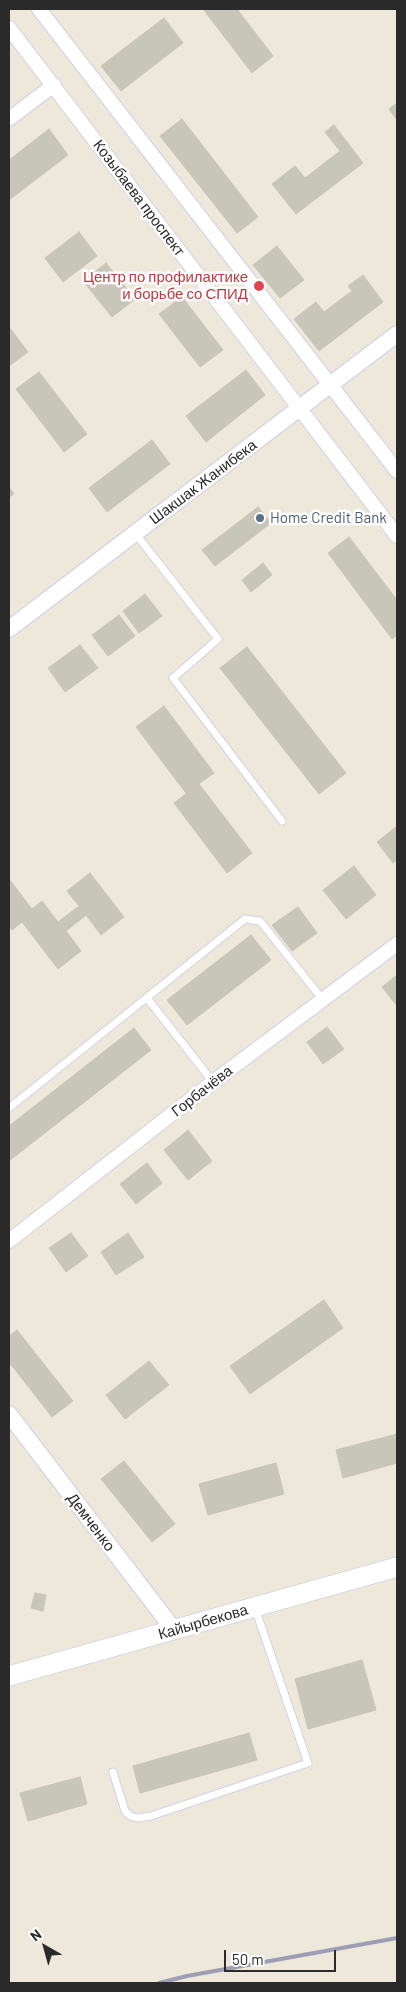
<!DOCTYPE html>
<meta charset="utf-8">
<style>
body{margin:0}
#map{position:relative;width:406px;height:1992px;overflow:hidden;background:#ede8da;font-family:Barlow,sans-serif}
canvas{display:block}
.frame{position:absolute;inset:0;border:10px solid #2a2a2a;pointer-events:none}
.north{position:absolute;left:20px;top:1922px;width:50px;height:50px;-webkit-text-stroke:4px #fff;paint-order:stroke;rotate:322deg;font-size:14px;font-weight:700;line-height:20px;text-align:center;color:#2a2a2a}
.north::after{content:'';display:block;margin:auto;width:18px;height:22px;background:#2a2a2a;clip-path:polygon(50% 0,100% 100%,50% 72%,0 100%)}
.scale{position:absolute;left:224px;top:1950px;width:112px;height:22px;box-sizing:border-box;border:2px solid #2a2a2a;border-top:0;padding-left:6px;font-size:15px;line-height:18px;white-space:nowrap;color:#2a2a2a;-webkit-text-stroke:4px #fff;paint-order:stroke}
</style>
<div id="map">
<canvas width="406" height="1992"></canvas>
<div class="frame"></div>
<div class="north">N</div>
<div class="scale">50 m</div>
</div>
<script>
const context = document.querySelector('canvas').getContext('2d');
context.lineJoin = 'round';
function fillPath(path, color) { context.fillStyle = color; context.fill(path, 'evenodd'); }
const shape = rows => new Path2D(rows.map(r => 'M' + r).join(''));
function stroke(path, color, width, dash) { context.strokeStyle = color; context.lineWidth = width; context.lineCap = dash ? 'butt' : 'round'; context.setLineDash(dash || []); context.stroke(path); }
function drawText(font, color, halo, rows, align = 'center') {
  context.font = font + ' Barlow,sans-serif'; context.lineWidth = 5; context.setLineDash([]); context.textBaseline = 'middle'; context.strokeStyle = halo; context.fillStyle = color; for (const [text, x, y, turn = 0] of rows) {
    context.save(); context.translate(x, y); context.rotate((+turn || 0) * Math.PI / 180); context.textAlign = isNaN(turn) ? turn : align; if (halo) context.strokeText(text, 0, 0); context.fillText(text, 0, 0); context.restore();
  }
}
const building = shape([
 [203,9,237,9,273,56,252,73,203,9],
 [164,18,183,43,121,91,101,66,164,18],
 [397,103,397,120,389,109,397,103],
 [182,119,258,217,237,233,160,136,182,119],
 [334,125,363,163,296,214,272,184,295,166,305,178,340,151,325,132,334,125],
 [49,129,68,155,9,200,9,160,49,129],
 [79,232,97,256,63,282,45,258,79,232],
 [277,246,304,280,280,298,253,265,277,246],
 [106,263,135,299,112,317,83,281,106,263],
 [363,275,383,302,319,351,294,319,316,302,324,312,352,291,348,286,363,275],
 [182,297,223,350,200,367,159,314,182,297],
 [9,327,28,352,9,366,9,327],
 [246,370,265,395,206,442,186,416,246,370],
 [39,372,87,434,64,452,16,389,39,372],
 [152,440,170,464,107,512,89,488,152,440],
 [9,487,14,494,9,497,9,487],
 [258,507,271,523,215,566,202,550,258,507],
 [349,537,397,600,397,635,392,639,328,553,349,537],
 [263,563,272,575,251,592,242,580,263,563],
 [145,594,162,616,139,633,123,611,145,594],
 [119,615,135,636,108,656,92,635,119,615],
 [80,645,98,668,65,692,48,668,80,645],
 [247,647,346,773,319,794,220,668,247,647],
 [164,706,214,773,186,793,136,727,164,706],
 [199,784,252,853,227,873,174,803,199,784],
 [397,826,397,860,393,863,377,842,397,826],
 [354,866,376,895,346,919,323,890,354,866],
 [90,873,124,917,101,935,86,915,66,931,81,951,58,969,22,922,12,930,9,926,9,879,32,909,42,901,58,922,79,906,67,891,90,873],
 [298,907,317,933,292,951,272,925,298,907],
 [251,935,271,960,187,1025,167,1000,251,935],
 [397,975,397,1006,382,987,397,975],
 [327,1027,344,1049,323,1064,307,1042,327,1027],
 [134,1028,151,1050,9,1161,9,1126,134,1028],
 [188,1130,212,1161,188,1180,164,1150,188,1130],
 [147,1163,162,1183,136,1204,120,1184,147,1163],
 [71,1233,88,1256,66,1272,49,1248,71,1233],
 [128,1233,144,1257,116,1275,101,1252,128,1233],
 [324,1300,343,1328,250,1394,230,1366,324,1300],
 [17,1330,73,1401,52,1417,9,1362,9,1336,17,1330],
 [149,1361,169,1385,125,1419,106,1395,149,1361],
 [397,1434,397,1463,343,1478,336,1450,397,1434],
 [124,1461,175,1524,152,1542,101,1479,124,1461],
 [276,1463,284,1494,208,1515,199,1484,276,1463],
 [35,1593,46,1595,43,1611,31,1608,35,1593],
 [362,1660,376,1710,308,1729,295,1679,362,1660],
 [249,1733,257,1760,140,1793,133,1766,249,1733],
 [80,1777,87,1804,28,1821,20,1793,80,1777]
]);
fillPath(building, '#c8c6b9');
stroke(building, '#c9c4b4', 1);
const service = shape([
 [135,533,218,639,173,678,282,821],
 [147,998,213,1082],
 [9,1108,245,919,260,921,323,1000],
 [113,1772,125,1811,130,1816,137,1818,151,1816,308,1763,255,1608]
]);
const minor = shape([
 [39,9,397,471],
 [9,28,397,536],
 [9,119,54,85],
 [9,1241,213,1082,397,944]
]);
const tertiary = shape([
 [9,629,397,334],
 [9,1414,174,1630]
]);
const secondary = shape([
 [9,1676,397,1567]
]);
stroke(service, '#d0d1e4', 9);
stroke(minor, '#d0d1e4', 16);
stroke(tertiary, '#d0d1e4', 18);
stroke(secondary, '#d0d1e4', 21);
stroke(service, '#fff', 7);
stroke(minor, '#fff', 14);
stroke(tertiary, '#fff', 16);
stroke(secondary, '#fff', 19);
stroke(shape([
 [159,1983,187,1976,397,1938]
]), '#9d9db6', 4);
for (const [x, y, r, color] of [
 [259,286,6,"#e0444e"],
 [260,518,5,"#5c6f8a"]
]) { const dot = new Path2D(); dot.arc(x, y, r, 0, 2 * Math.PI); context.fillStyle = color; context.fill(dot); stroke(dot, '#fff', 2); }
drawText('15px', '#2a2a2a', '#fff', [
 ["Козыбаева проспект",139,198,53],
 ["Шакшак Жанибека",203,482,-37],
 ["Горбачёва",202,1091,-38],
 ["Демченко",91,1522,53],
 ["Кайырбекова",203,1622,-16]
]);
drawText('15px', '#be3a42', '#fff', [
 ["Центр по профилактике",248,277],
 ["и борьбе со СПИД",248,294]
], 'right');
drawText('15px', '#4e5e75', '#fff', [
 ["Home Credit Bank",270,518]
], 'left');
</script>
